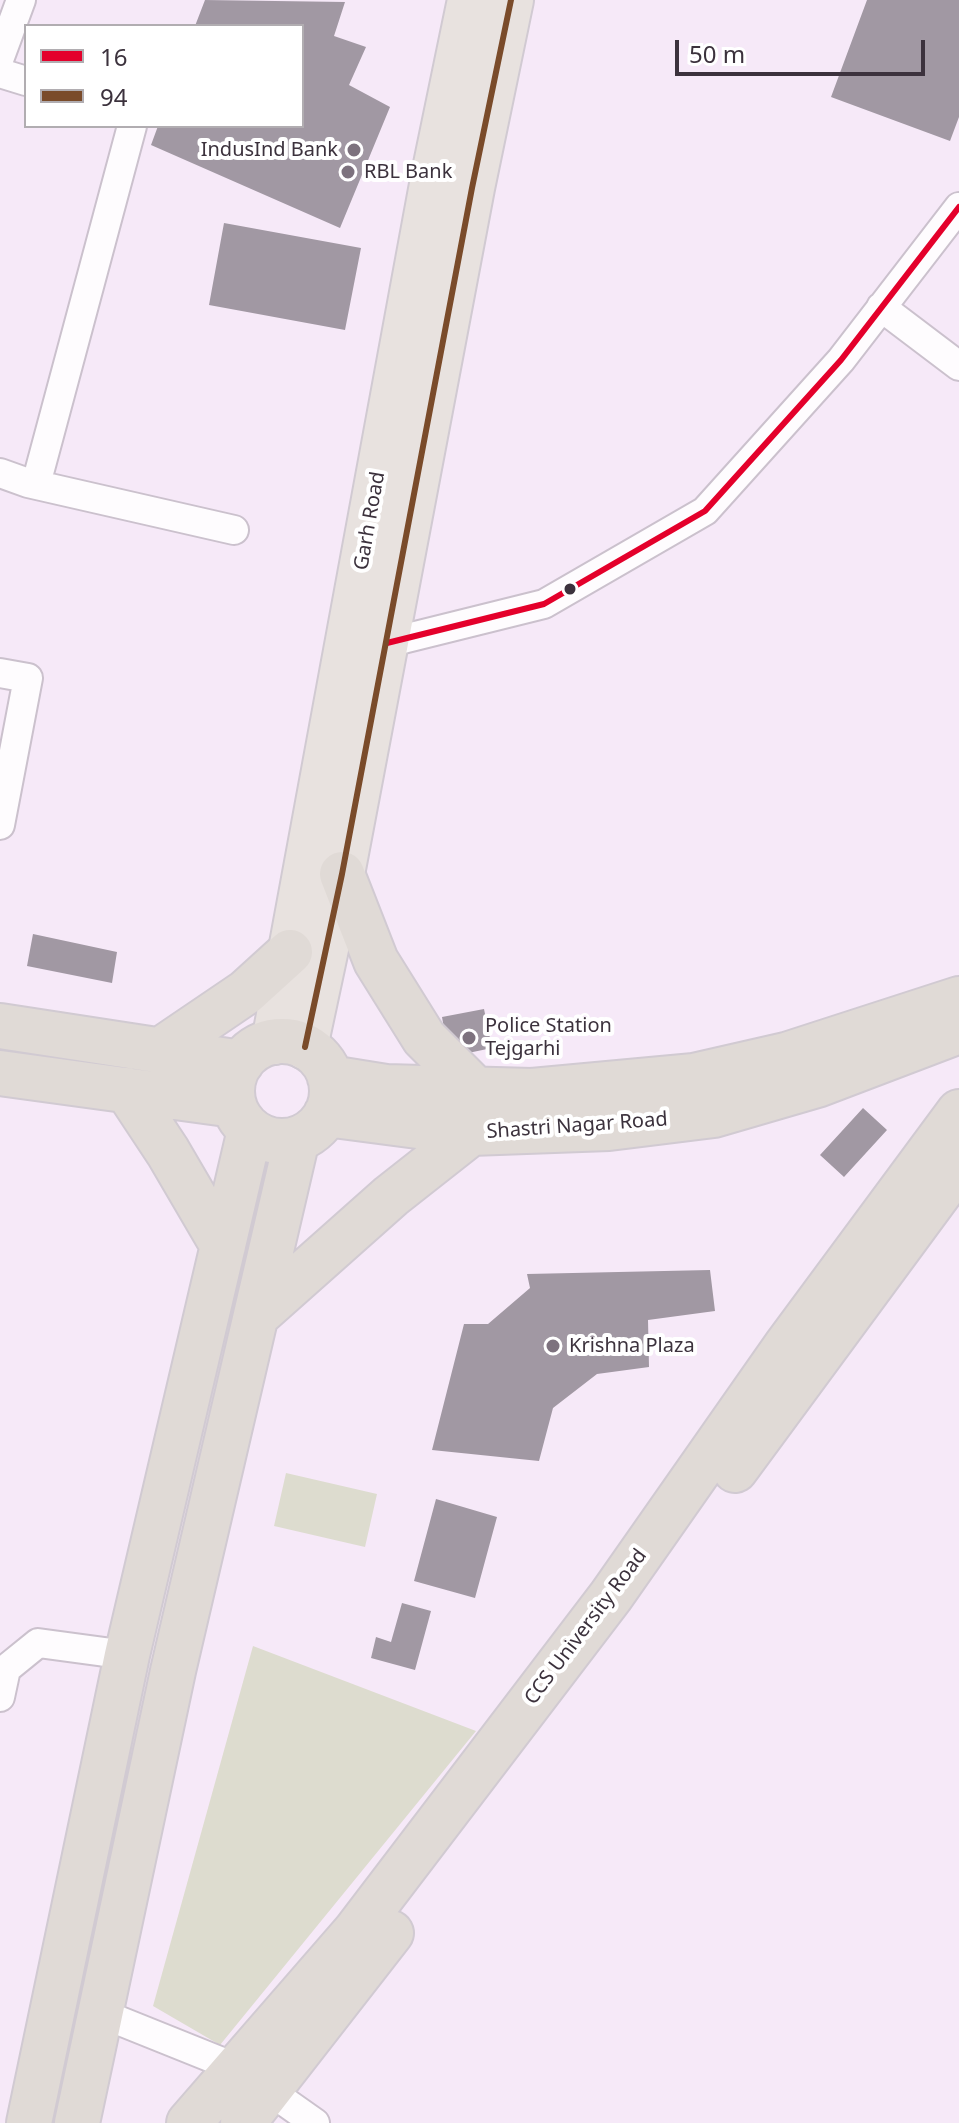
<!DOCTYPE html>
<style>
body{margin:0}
#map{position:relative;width:959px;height:2123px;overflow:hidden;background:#f6e9f8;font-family:"Noto Sans",sans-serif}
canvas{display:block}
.legend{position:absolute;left:24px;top:24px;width:280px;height:104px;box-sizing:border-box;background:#fff;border:2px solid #b1adb1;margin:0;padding:10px 14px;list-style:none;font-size:24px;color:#3c323d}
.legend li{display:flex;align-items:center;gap:16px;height:40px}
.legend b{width:40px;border:2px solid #b1adb1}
.scale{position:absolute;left:675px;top:40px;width:250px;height:36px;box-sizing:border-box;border:4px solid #3c323d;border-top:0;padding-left:10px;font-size:24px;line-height:28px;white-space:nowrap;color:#3c323d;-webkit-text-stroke:6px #fff;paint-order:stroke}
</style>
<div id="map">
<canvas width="959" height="2123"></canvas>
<ul class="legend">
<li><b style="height:10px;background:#e4002b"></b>16</li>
<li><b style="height:10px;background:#7a4b2a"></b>94</li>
</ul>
<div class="scale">50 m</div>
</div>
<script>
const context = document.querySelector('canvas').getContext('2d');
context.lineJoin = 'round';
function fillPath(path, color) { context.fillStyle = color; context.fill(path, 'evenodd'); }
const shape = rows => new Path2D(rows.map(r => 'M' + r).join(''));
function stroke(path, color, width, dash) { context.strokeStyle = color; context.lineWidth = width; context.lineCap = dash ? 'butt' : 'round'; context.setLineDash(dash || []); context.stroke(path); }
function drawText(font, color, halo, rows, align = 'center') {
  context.font = font + ' "Noto Sans",sans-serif'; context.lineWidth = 8; context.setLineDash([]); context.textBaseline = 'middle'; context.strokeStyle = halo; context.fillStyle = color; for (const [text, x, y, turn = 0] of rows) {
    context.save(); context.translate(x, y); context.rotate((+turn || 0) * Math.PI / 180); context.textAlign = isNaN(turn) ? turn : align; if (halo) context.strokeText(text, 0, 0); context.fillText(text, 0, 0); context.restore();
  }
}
fillPath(shape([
 [286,1473,377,1494,365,1547,274,1526],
 [253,1646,476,1731,220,2045,153,2006]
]), '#dddccf');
fillPath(shape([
 [205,0,345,2,334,36,366,47,349,85,390,107,340,228,151,145,158,126,302,126,302,26,195,26],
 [867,0,959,0,959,117,950,141,831,97],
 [224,223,361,248,345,330,209,305],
 [33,934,117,952,112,983,27,966],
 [484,1009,492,1048,449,1057,442,1017],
 [863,1108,887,1130,844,1177,820,1155],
 [710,1270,715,1311,648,1320,649,1367,597,1374,553,1408,539,1461,432,1450,464,1324,488,1324,530,1288,527,1274],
 [436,1499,497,1517,475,1598,414,1581],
 [402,1603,431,1611,415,1670,371,1658,376,1637,391,1642]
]), '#a198a3');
const minor = shape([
 [0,57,21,0],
 [0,73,26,81],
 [881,307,959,366],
 [0,473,28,483,234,530],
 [36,484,132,126],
 [387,643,544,604,705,511,841,360,959,207],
 [0,673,28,678,0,825],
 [0,1697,6,1669,38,1643,127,1655],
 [100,2013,237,2068,315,2123]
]);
const primary = shape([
 [274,1042,433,179,470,0],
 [305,1047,342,874,472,188,511,0]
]);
const trunk = shape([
 [342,874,376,961,424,1038,475,1089],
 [0,1026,241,1063],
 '232 1091a50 50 0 1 1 100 0a50 50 0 1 1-100 0Z',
 [159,1051,246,992,290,952],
 [0,1073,234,1105],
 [330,1078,386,1087,532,1091,694,1076,786,1055,959,999],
 [127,1090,168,1152,223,1246],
 [326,1114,471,1133,609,1128,714,1115,817,1085,959,1031],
 [256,1316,391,1196,471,1133],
 [735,1470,959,1166],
 [29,2123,127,1655,250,1130],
 [77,2123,173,1671,297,1139],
 [189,2123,355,1932,611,1596,786,1346,959,1112],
 [243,2123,391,1933]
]);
stroke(minor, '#cbc1cd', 32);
stroke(primary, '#d1cad2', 48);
stroke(trunk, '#d1cad2', 48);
stroke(minor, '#fefcfe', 28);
stroke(primary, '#e8e2df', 44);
stroke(trunk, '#e0dad6', 44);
stroke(shape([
 [387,643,544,604,705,511,841,360,959,207]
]), '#e4002b', 6);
stroke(shape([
 [305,1047,342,874,472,188,511,0]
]), '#7a4b2a', 6);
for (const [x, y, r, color] of [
 [354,150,8,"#7d727e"],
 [348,172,8,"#7d727e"],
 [570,589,7,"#3c323d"],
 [469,1038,8,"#7d727e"],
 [553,1346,8,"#7d727e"]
]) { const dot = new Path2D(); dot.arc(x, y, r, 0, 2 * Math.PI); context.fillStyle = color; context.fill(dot); stroke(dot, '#fff', 3); }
drawText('20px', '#3c323d', '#fff', [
 ["IndusInd Bank",338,150,"right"],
 ["RBL Bank",364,172],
 ["Police Station",485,1026],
 ["Tejgarhi",485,1049],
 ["Krishna Plaza",569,1346]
], 'left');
drawText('20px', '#3c323d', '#fff', [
 ["Garh Road",370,521,-80],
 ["Shastri Nagar Road",577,1126,-4],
 ["CCS University Road",586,1627,-53]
]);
</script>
